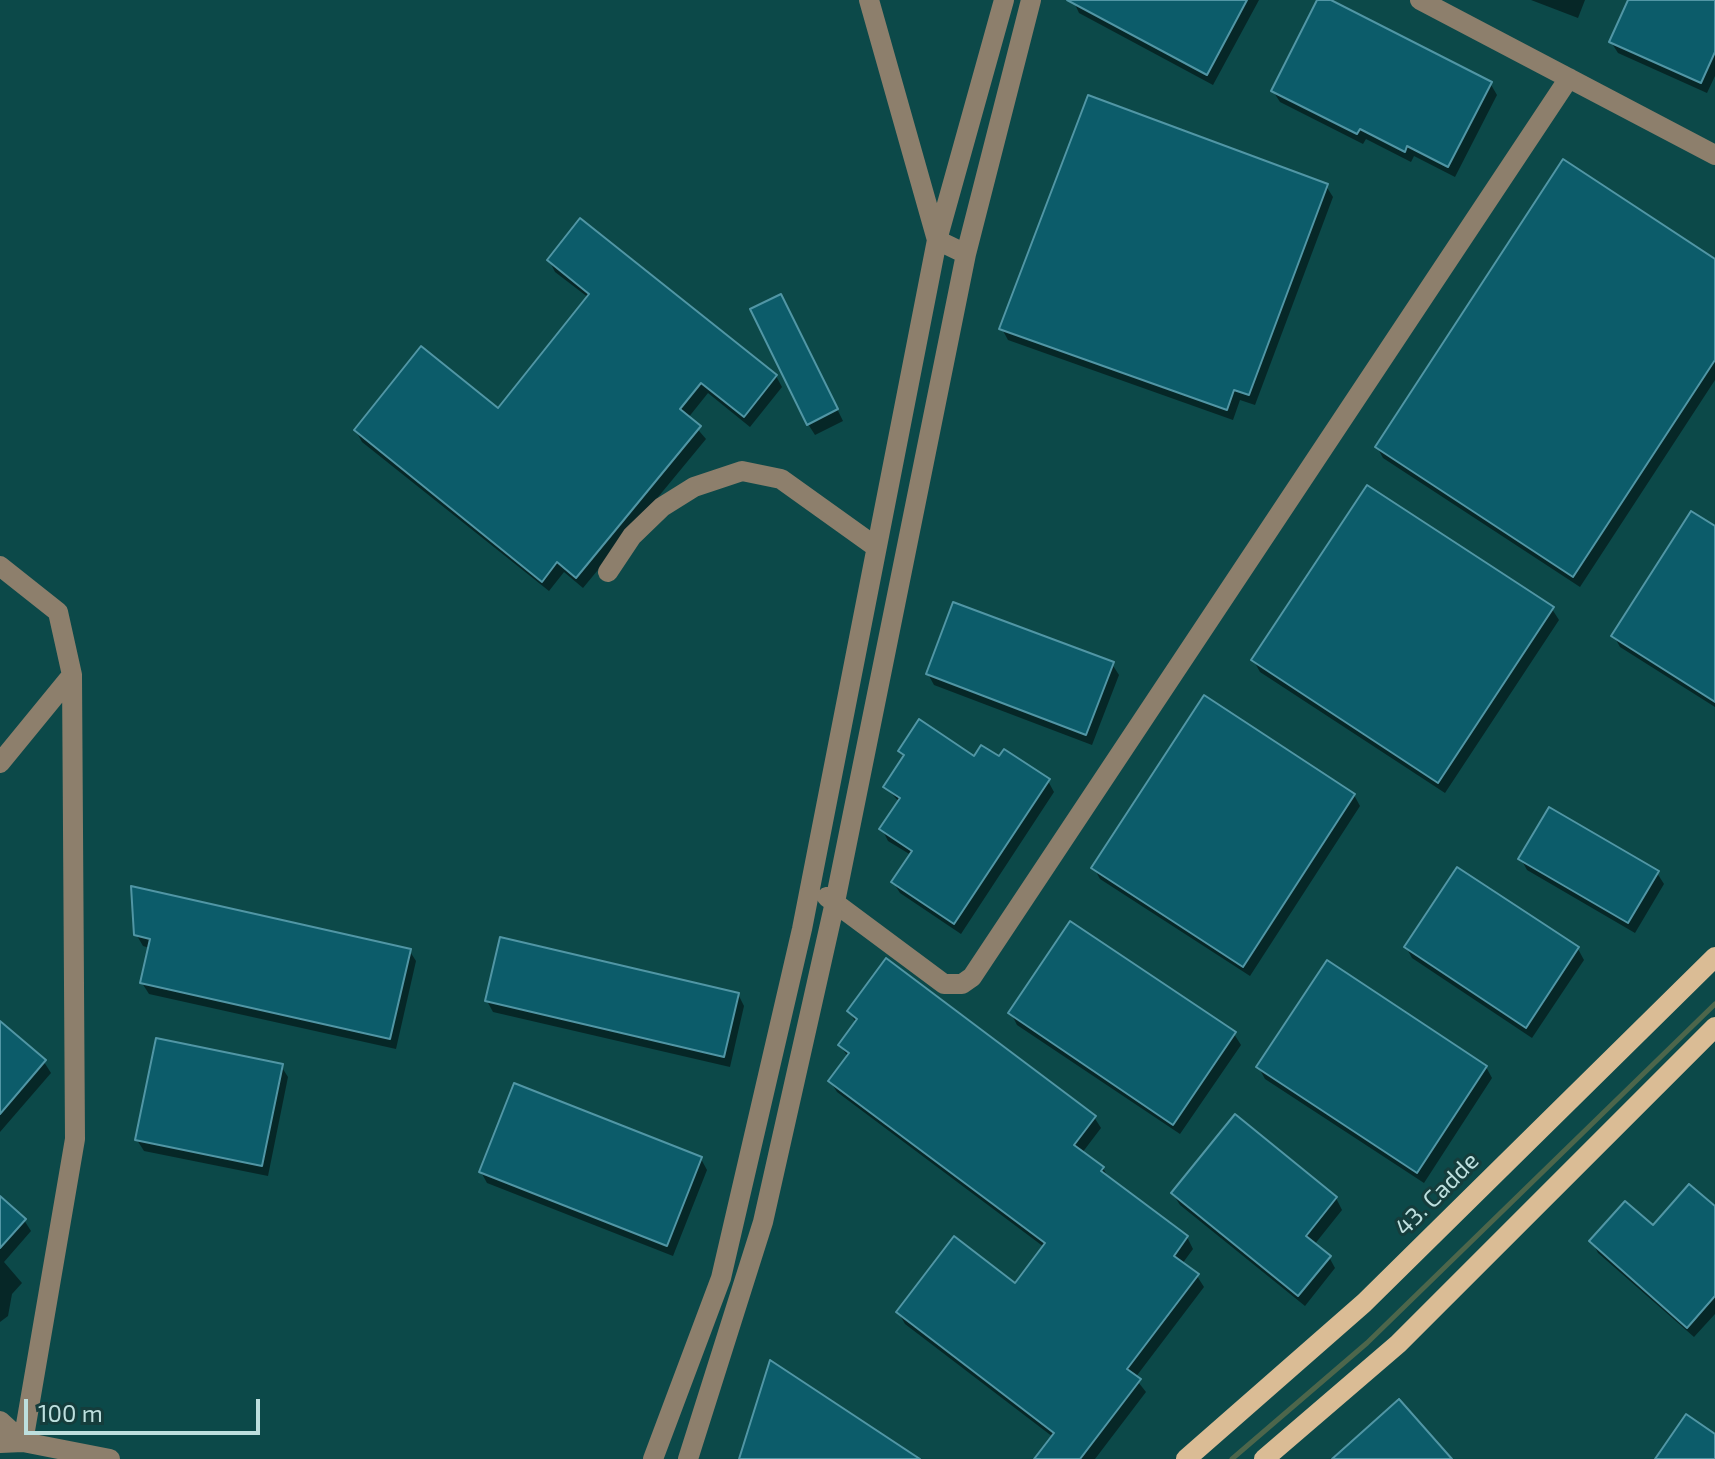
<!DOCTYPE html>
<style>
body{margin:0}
#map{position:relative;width:1715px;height:1459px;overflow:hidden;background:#0c4949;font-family:"Exo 2",sans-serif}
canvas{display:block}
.scale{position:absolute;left:24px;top:1399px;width:236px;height:36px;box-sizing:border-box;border:4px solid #bddfde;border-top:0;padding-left:10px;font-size:24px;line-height:28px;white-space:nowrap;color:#bddfde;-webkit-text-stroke:6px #153d3c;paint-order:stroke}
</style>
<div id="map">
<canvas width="1715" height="1459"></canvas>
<div class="scale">100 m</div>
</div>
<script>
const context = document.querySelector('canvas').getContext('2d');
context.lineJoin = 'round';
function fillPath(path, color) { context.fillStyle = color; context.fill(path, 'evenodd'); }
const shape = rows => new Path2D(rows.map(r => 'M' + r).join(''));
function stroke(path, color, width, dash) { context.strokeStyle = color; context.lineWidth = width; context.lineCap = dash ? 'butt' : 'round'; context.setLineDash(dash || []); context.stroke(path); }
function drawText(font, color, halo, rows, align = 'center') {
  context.font = font + ' "Exo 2",sans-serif'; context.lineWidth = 6; context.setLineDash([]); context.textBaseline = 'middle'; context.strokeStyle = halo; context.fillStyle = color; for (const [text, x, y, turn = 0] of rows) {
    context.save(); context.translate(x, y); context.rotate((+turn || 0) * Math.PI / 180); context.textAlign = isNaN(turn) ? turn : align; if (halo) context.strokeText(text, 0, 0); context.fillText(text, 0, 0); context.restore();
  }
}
fillPath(shape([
 [1073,0,1259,0,1213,85,1079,13],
 [1320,0,1326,0,1490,83,1497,95,1455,177,1414,156,1411,162,1366,139,1363,144,1280,102,1273,91],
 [1531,0,1585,0,1578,18],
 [1630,0,1715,0,1715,76,1707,93,1618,53,1611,42],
 [1326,186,1333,197,1255,405,1240,400,1233,420,1008,340,1002,329],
 [549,260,776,376,782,387,750,427,708,393,688,418,706,439,583,588,564,572,549,591,362,442,356,431,498,410,589,298,555,272],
 [1715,261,1715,380,1580,587,1383,458,1377,447],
 [787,307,843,421,815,435,808,424],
 [1715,529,1715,707,1620,647,1614,636],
 [1552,609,1559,620,1445,793,1260,672,1254,661],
 [1112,664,1119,675,1092,745,934,685,928,674],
 [900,751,975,758,1048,781,1054,792,961,934,900,893,893,882,911,855,888,841,882,829,900,803,886,787,904,758],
 [1354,795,1360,806,1250,976,1100,879,1094,868],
 [1521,859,1657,873,1664,884,1635,933,1527,870],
 [136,934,409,950,416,961,396,1049,149,994,142,983,150,948,143,946],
 [1406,947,1578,949,1584,960,1532,1038,1412,958],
 [738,994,744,1006,730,1067,493,1012,487,1001],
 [849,1011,1094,1117,1101,1128,1082,1153,1103,1168,1109,1179,1187,1237,1193,1249,1182,1264,1197,1276,1204,1287,1135,1378,1146,1392,1095,1459,1037,1459,1053,1437,905,1324,898,1312,1015,1286,1044,1247,837,1092,830,1081,848,1057,840,1045,856,1023],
 [1011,1013,1234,1034,1241,1045,1180,1134,1017,1025],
 [0,1024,44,1062,51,1073,0,1132],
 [281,1066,288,1077,268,1176,144,1151,137,1140],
 [1486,1067,1492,1078,1424,1183,1265,1079,1259,1068],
 [701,1159,707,1170,673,1256,487,1183,481,1172],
 [1173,1194,1336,1198,1342,1210,1314,1245,1329,1257,1335,1268,1305,1306,1180,1205],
 [0,1199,24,1220,31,1231,4,1262,22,1283,12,1294,8,1316,0,1322],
 [1715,1209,1715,1314,1694,1337,1598,1253,1592,1241]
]), '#0007');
stroke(shape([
 [1232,1459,1367,1343,1715,1004]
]), '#4d664b', 5);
const building = shape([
 [1067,0,1247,0,1207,75,1067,0],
 [1317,0,1331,0,1492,82,1448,167,1407,146,1405,152,1360,129,1357,134,1271,91,1317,0],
 [1628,0,1715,0,1715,52,1701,83,1609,42,1628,0],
 [1088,95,1328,184,1249,395,1234,390,1227,410,999,329,1088,95],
 [1563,159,1715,259,1715,360,1573,577,1375,447,1563,159],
 [580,218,777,375,744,417,701,383,680,409,701,426,576,578,557,562,542,582,354,430,421,346,498,408,589,294,547,260,580,218],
 [781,294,838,409,807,425,750,309,781,294],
 [1367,485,1554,607,1438,783,1251,660,1367,485],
 [1691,511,1715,526,1715,702,1611,636,1691,511],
 [953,602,1114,662,1086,735,926,674,953,602],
 [1204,695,1355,794,1243,967,1091,868,1204,695],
 [919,719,974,756,981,745,999,756,1004,749,1050,779,954,924,891,882,912,851,879,829,900,798,883,787,904,755,898,751,919,719],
 [1549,807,1659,871,1628,923,1518,859,1549,807],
 [1457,867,1579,947,1526,1028,1404,947,1457,867],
 [131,886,411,949,390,1039,140,983,150,939,134,935,131,886],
 [1070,921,1236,1032,1173,1125,1008,1013,1070,921],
 [500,937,739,993,724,1057,485,1001,500,937],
 [886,958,1096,1116,1074,1145,1104,1167,1101,1171,1188,1236,1174,1256,1199,1274,1127,1369,1141,1379,1080,1459,1034,1459,1054,1433,896,1312,954,1236,1015,1283,1045,1243,828,1081,849,1053,838,1045,857,1019,847,1011,886,958],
 [1327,960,1487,1066,1417,1173,1256,1067,1327,960],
 [0,1021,46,1060,0,1114,0,1021],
 [156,1038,283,1064,262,1166,135,1140,156,1038],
 [514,1083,702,1157,667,1246,479,1172,514,1083],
 [1235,1114,1337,1197,1306,1236,1331,1256,1298,1296,1171,1193,1235,1114],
 [1689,1184,1715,1206,1715,1296,1687,1328,1589,1241,1625,1201,1653,1225,1689,1184],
 [0,1196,26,1219,0,1248,0,1196],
 [770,1360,920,1459,739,1459,770,1360],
 [1399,1399,1452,1459,1332,1459,1399,1399],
 [1686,1414,1715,1434,1715,1459,1655,1459,1686,1414]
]);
fillPath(building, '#0c5c6a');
stroke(building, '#5196a5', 2);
stroke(shape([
 [869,0,937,240,966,254],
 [1420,0,1715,155],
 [0,566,58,612,72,675,75,1139,23,1442,0,1443],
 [608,572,632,536,662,507,694,487,742,471,781,479,876,547],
 [0,763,72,675],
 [827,897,944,984,962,984,972,977,1569,78],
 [0,1421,23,1442,110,1459],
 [653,1459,721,1278,802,929,937,240,1004,0],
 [688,1459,763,1222,835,902,966,254,1031,0]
]), '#8d7f6c', 20);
stroke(shape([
 [1186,1459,1364,1303,1715,957],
 [1264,1459,1398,1344,1715,1027]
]), '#dabc95', 20);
drawText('24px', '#bddfde', '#153d3c', [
 ["43. Cadde",1437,1194,-45]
]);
</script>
